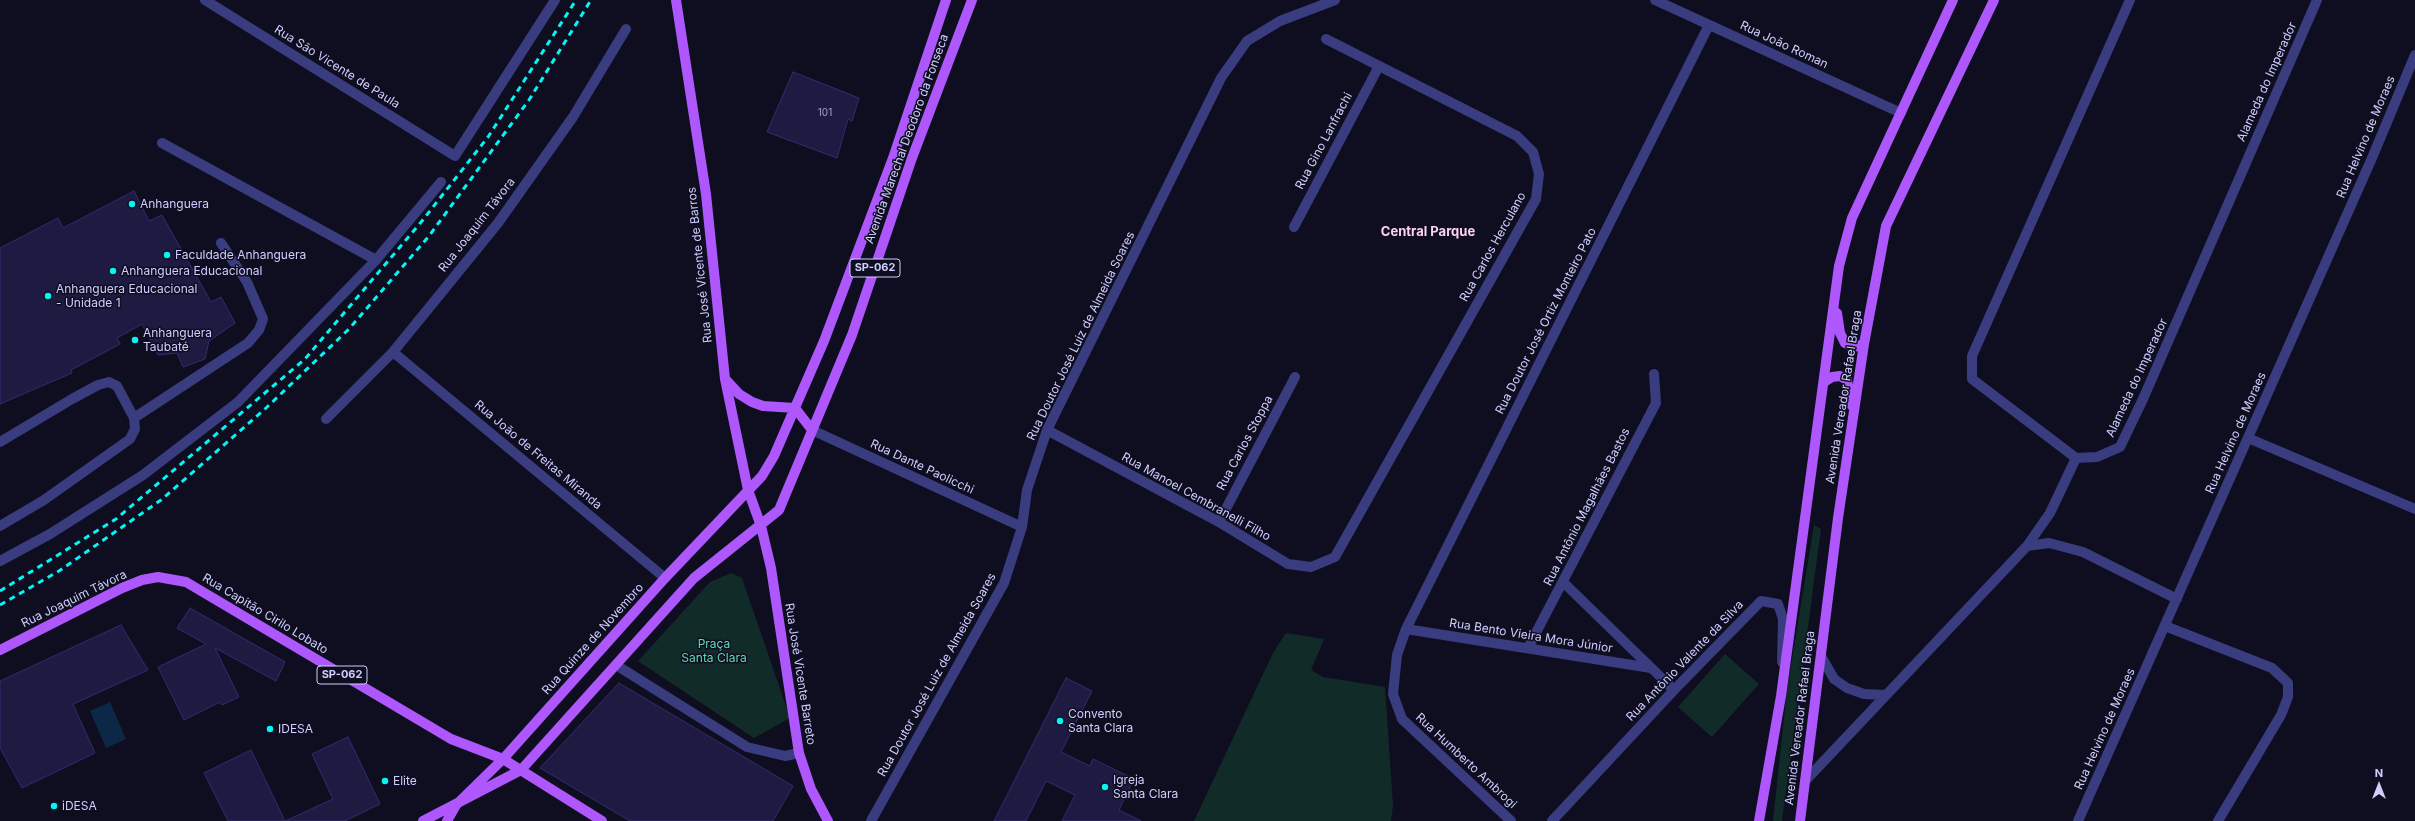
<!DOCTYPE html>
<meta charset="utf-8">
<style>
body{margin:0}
#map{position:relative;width:2415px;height:821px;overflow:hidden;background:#0f0e21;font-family:Inter,sans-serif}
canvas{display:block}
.north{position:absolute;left:2359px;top:765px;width:40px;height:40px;-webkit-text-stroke:3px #0f0e21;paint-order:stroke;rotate:0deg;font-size:11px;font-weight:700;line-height:16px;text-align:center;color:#cfcefe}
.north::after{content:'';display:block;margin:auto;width:14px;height:18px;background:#cfcefe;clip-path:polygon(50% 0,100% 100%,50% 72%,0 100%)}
</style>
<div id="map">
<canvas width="2415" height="821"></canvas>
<div class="north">N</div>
</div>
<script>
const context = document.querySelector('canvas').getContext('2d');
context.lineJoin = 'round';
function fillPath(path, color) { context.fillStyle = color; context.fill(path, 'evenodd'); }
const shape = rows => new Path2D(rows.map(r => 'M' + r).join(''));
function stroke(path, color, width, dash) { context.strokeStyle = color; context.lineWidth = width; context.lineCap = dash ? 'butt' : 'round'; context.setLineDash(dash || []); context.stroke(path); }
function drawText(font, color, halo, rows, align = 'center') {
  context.font = font + ' Inter,sans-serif'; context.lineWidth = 3; context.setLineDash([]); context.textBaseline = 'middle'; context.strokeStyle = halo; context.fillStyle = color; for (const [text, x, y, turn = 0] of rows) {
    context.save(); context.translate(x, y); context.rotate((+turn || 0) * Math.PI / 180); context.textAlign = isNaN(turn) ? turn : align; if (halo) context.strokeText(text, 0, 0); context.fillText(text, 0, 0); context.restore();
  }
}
fillPath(shape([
 [1814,525,1821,529,1782,821,1773,821,1787,690],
 [731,573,742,578,790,718,754,738,638,661,710,582],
 [1286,633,1324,639,1311,670,1323,677,1385,687,1393,805,1391,821,1194,821,1273,653],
 [1725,654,1759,684,1712,737,1678,707]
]), '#112b28');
fillPath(shape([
 [110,702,126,739,106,748,90,711]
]), '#0d2846');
const building = shape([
 [793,72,859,98,852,121,848,119,837,158,767,132,793,72],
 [134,191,149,221,162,215,211,302,221,297,235,323,209,341,205,359,183,367,177,353,158,355,142,324,117,338,120,344,71,370,72,373,0,404,0,248,58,218,63,228,134,191],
 [190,608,285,662,276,681,215,648,239,697,222,705,220,702,184,720,158,667,206,644,177,628,190,608],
 [121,625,148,670,73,704,95,753,22,788,0,748,0,681,121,625],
 [1066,678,1092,691,1061,752,1090,766,1093,759,1134,779,1119,810,1141,821,1062,821,1075,795,1046,781,1026,821,994,821,1066,678],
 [619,683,793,786,773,821,630,821,540,768,619,683],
 [348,737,380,804,345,821,285,821,333,799,312,754,348,737],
 [251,750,285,821,228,821,204,773,251,750]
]);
fillPath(building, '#1e1a42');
stroke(building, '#332c6e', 1);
stroke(shape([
 [205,0,455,156,555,0],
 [1655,0,1901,113],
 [2130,0,1972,356,1972,379,2076,458,2097,457,2120,447,2143,399,2317,0],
 [1294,227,1378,68],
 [376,260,441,182],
 [393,352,665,578],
 [134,418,248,343,259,330,263,319,247,282,221,243],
 [326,419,393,352,498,223,573,117,626,29],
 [812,430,1022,527],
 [1047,430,1219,522,1288,564,1311,567,1335,557,1536,199,1539,174,1533,152,1517,136,1326,39],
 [2248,438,2415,509],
 [0,442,72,399,98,385,109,382,117,386,134,418,135,429,130,439,44,500,0,526],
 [1219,522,1295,377],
 [2027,546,2049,543,2083,552,2177,599],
 [0,561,50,534,143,475,238,402,376,260,162,143],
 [1563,582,1674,690],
 [2165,626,2272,668,2288,683,2288,697,2281,715,2218,821],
 [1406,629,1651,668],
 [1528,648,1656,403,1654,374],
 [1821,656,1834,679,1847,688,1864,694,1886,695],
 [616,665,747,747,785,756,799,753],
 [1805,781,2027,546,2050,513,2076,458],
 [871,821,1004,583,1022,527,1027,490,1047,430,1221,78,1247,41,1280,21,1335,0],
 [1511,821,1402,719,1393,694,1397,655,1406,629,1709,25],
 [1552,821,1674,690,1761,601,1778,604,1783,619,1782,662],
 [2078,821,2372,158,2415,55]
]), '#393d80', 10);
stroke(shape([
 [676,0,706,194,725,379,748,490,761,526,771,568,799,753,811,789,828,821],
 [1837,313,1840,333,1845,343,1854,347,1864,344],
 [726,380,739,394,752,402,763,406,795,408,812,430],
 [1824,382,1832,377,1840,376,1847,380,1851,405],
 [0,650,122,588,142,580,158,577,186,582,451,739,503,759,602,821],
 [423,821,521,770,694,578,779,510,852,335,912,158,972,0],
 [447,821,456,805,503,759,665,578,762,476,774,456,824,341,893,158,946,0],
 [1759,821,1781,696,1839,266,1852,218,1953,0],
 [1800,821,1838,518,1864,344,1886,226,1994,0]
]), '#ae57fd', 10);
stroke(shape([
 [0,591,116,519,305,359,422,221,488,137,576,0],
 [0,605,59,571,161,500,265,409,349,329,429,236,529,100,591,0]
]), '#03f5f5', 3, [6, 5]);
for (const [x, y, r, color] of [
 [132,204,4,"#03f5f5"],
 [167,255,4,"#03f5f5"],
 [113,271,4,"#03f5f5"],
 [48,296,4,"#03f5f5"],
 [135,340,4,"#03f5f5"],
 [1060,721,4,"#03f5f5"],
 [270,729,4,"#03f5f5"],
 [385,781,4,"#03f5f5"],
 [1105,787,4,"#03f5f5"],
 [54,806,4,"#03f5f5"]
]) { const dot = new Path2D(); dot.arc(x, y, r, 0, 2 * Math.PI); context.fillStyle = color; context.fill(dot); stroke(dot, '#0f0e21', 1.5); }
drawText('10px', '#a3a1cf', null, [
 ["101",825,113]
]);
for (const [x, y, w] of [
 [875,268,50],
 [342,675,50]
]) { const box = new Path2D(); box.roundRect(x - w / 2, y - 9, w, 18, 3); context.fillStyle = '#0f0e21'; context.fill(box); stroke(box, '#cfcefe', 1); }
drawText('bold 11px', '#cfcefe', null, [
 ["SP-062",875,268],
 ["SP-062",342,675]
]);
drawText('12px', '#cfcefe', '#0f0e21', [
 ["Rua João Roman",1784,45,25],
 ["Rua São Vicente de Paula",337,67,32],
 ["Alameda do Imperador",2267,82,-66],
 ["Rua Helvino de Moraes",2366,137,-67],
 ["Avenida Marechal Deodoro da Fonseca",907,139,-70],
 ["Rua Gino Lanfrachi",1324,141,-62],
 ["Rua Joaquim Távora",477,225,-52],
 ["Rua Carlos Herculano",1493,247,-61],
 ["Rua José Vicente de Barros",700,265,-96],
 ["Rua Doutor José Ortiz Monteiro Pato",1546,321,-63],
 ["Rua Doutor José Luiz de Almeida Soares",1081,336,-64],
 ["Alameda do Imperador",2137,378,-65],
 ["Avenida Vereador Rafael Braga",1844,397,-81],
 ["Rua Helvino de Moraes",2236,433,-66],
 ["Rua Carlos Stoppa",1245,443,-62],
 ["Rua João de Freitas Miranda",538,455,40],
 ["Rua Dante Paolicchi",922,467,25],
 ["Rua Manoel Cembranelli Filho",1196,497,29],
 ["Rua Antônio Magalhães Bastos",1587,507,-63],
 ["Rua Joaquim Távora",74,599,-26],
 ["Rua Capitão Cirilo Lobato",265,614,31],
 ["Rua Bento Vieira Mora Júnior",1531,636,9],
 ["Rua Quinze de Novembro",593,639,-48],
 ["Rua Antônio Valente da Silva",1685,661,-46],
 ["Rua José Vicente Barreto",800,674,81],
 ["Rua Doutor José Luiz de Almeida Soares",937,675,-61],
 ["Avenida Vereador Rafael Braga",1800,718,-83],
 ["Rua Helvino de Moraes",2105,729,-66],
 ["Rua Humberto Ambrogi",1466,761,43]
]);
drawText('12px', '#cfcefe', '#0f0e21', [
 ["Anhanguera",140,204],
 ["Faculdade Anhanguera",175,255],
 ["Anhanguera Educacional",121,271],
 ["Anhanguera Educacional",56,289],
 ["- Unidade 1",56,303],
 ["Anhanguera",143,333],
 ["Taubaté",143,347],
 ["Convento",1068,714],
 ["Santa Clara",1068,728],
 ["IDESA",278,729],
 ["Igreja",1113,780],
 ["Santa Clara",1113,794],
 ["Elite",393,781],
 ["iDESA",62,806]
], 'left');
drawText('12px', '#5cddb0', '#0f0e21', [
 ["Praça",714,644],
 ["Santa Clara",714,658]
]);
drawText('bold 13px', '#fed0f2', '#0f0e21', [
 ["Central Parque",1428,232]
]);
</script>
